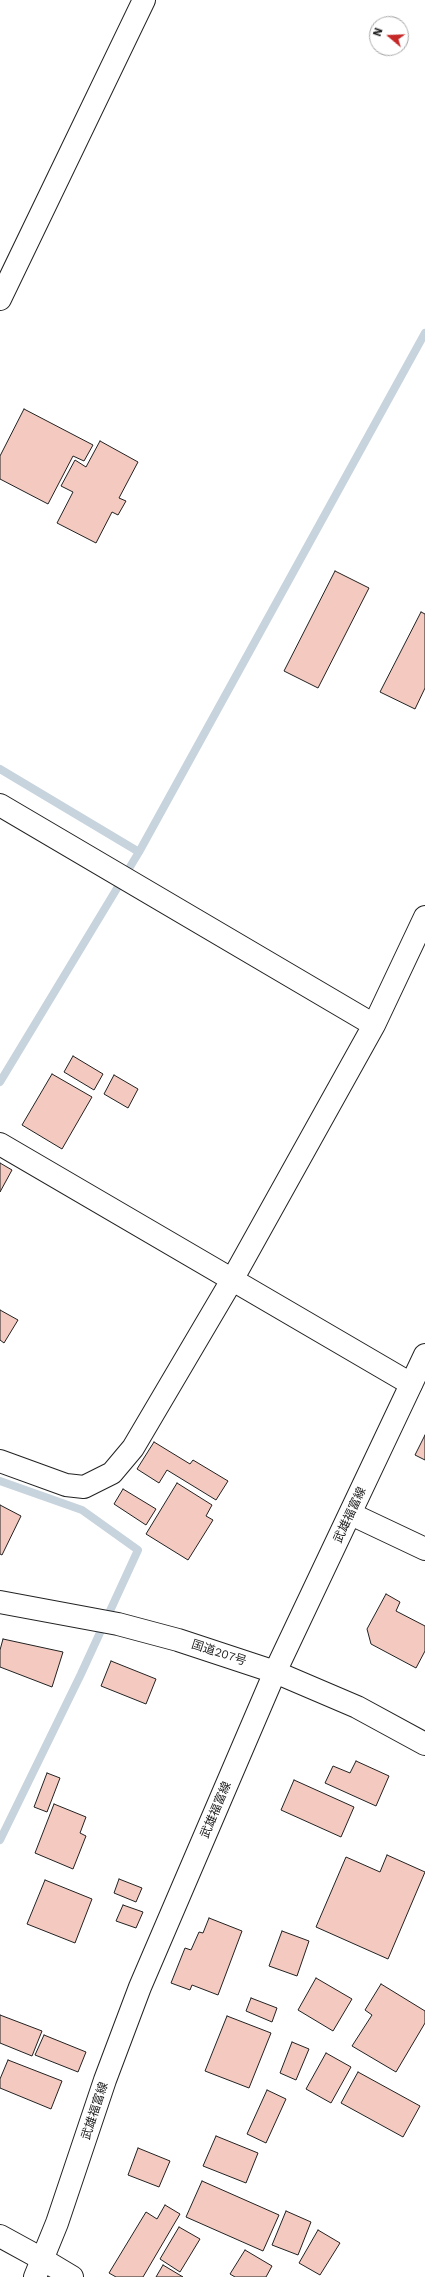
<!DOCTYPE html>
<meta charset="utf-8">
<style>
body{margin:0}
#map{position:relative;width:425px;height:2277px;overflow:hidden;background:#fff;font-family:"Work Sans",sans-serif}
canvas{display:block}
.north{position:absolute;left:369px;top:16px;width:40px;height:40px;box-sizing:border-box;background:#fff;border:1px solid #a7a7a7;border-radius:50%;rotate:289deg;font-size:11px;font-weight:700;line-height:16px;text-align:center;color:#222}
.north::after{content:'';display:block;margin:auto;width:14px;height:18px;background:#c62828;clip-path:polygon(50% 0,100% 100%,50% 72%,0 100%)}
</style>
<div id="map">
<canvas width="425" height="2277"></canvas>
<div class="north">N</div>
</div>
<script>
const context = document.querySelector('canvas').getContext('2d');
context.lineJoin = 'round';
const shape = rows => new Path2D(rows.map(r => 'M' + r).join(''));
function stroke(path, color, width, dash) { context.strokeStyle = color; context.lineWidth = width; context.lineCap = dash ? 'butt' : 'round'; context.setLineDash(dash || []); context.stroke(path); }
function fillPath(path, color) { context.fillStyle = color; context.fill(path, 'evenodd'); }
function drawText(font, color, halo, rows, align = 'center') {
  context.font = font + ' "Work Sans","Noto Sans JP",sans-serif'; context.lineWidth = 3; context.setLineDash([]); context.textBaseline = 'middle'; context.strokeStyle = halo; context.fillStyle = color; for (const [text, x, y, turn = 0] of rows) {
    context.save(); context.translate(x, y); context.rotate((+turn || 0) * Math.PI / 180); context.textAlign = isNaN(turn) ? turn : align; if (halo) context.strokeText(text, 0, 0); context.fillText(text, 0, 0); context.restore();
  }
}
stroke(shape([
 [0,769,139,852],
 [0,1082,139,852,425,333],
 [0,1481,82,1510,138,1550,81,1674,0,1840]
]), '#c7d3dd', 8);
const building = shape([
 [24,409,93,445,84,461,73,456,48,504,0,479,0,456,24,409],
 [100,441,138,462,119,498,126,501,118,515,112,512,96,543,57,523,73,492,61,486,75,460,86,467,100,441],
 [335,571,369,588,318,688,284,671,335,571],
 [421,612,425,614,425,688,415,709,380,692,421,612],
 [73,1056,103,1074,94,1090,64,1072,73,1056],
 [52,1074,92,1097,62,1149,22,1125,52,1074],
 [114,1075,138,1089,128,1108,104,1094,114,1075],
 [0,1163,12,1170,0,1192,0,1163],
 [0,1310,18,1320,4,1343,0,1340,0,1310],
 [425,1435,425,1460,415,1455,425,1435],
 [154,1442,190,1464,193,1460,228,1481,216,1500,167,1470,159,1483,137,1469,154,1442],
 [177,1483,212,1505,206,1516,213,1520,188,1560,146,1534,177,1483],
 [123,1489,156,1509,146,1525,114,1504,123,1489],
 [0,1505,21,1516,2,1555,0,1554,0,1505],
 [386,1594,400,1602,396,1611,425,1626,425,1651,416,1668,371,1644,367,1629,386,1594],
 [3,1639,63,1652,52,1687,0,1667,0,1650,3,1639],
 [111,1661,156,1679,146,1704,101,1686,111,1661],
 [356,1761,389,1776,376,1806,325,1783,333,1766,350,1773,356,1761],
 [47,1773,60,1778,47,1812,34,1807,47,1773],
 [294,1780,354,1807,341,1837,281,1810,294,1780],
 [54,1804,86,1817,80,1833,86,1836,73,1869,35,1853,54,1804],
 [387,1855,425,1872,388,1959,316,1927,346,1857,380,1872,387,1855],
 [119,1879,142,1888,136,1902,114,1893,119,1879],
 [45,1880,92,1899,75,1943,27,1924,45,1880],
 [123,1905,143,1912,136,1928,116,1921,123,1905],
 [209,1918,242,1931,218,1995,192,1985,190,1990,171,1983,185,1948,191,1950,199,1932,203,1933,209,1918],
 [282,1931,309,1941,297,1976,269,1966,282,1931],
 [316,1978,352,1999,333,2031,298,2010,316,1978],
 [381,1984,425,2011,425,2023,396,2072,352,2046,372,2015,365,2010,381,1984],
 [251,1998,277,2008,272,2022,246,2011,251,1998],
 [0,2015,42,2031,32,2056,0,2043,0,2015],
 [227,2016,271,2033,249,2088,205,2071,227,2016],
 [44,2035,86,2052,78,2072,35,2055,44,2035],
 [292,2042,309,2049,296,2080,280,2073,292,2042],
 [326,2053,351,2067,331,2103,306,2089,326,2053],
 [8,2060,62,2081,51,2109,0,2088,0,2079,8,2060],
 [358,2072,420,2106,403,2137,341,2103,358,2072],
 [267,2090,286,2099,266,2143,247,2134,267,2090],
 [216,2136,258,2153,246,2183,203,2166,216,2136],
 [138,2148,170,2161,159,2187,128,2175,138,2148],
 [202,2181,279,2215,263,2251,186,2217,202,2181],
 [165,2205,180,2214,143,2277,116,2277,109,2273,146,2212,157,2219,165,2205],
 [286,2211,311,2222,298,2255,272,2245,286,2211],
 [179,2227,200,2239,180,2272,160,2259,179,2227],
 [318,2230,340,2243,320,2275,299,2263,318,2230],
 [245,2250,272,2266,266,2277,235,2277,230,2274,245,2250],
 [163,2265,183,2277,156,2277,163,2265]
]);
fillPath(building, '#f3c9c0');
stroke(building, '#222', 1);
const street = shape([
 [0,299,144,0],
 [0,805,374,1025],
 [0,1144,411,1384],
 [0,1461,66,1485,84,1487,112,1473,133,1448,232,1280,374,1025,425,917],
 [351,1514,425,1549],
 [0,2236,42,2259]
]);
const secondary = shape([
 [42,2259,72,2277]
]);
const primary = shape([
 [35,2277,57,2223,105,2080,140,1987,275,1672,425,1355]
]);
const highway = shape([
 [0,1602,118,1624,178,1640,275,1672,357,1707,425,1744]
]);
stroke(street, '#222', 24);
stroke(secondary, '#222', 24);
stroke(primary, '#222', 24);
stroke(highway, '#222', 24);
stroke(street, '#fff', 22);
stroke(secondary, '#fff', 22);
stroke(primary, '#fff', 22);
stroke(highway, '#fff', 22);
drawText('12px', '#222', '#fff', [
 ["武雄福富線",350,1515,-65],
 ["国道207号",219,1653,18],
 ["武雄福富線",216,1810,-67],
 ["武雄福富線",95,2111,-72]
]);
</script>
